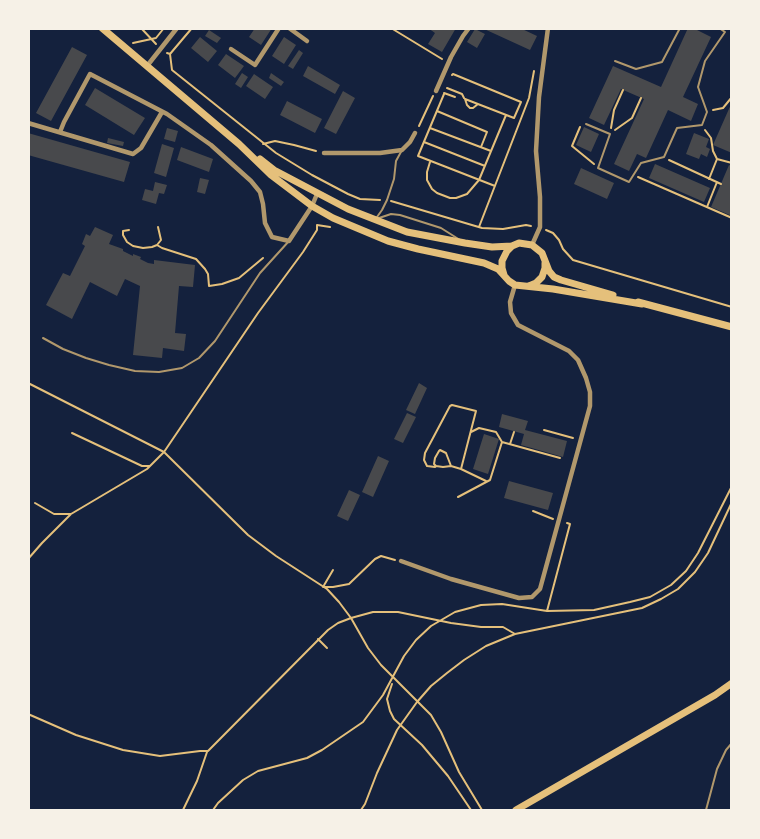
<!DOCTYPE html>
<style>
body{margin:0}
#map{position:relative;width:760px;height:839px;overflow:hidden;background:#14213d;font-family:"Public Sans",sans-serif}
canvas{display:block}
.frame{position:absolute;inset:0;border:30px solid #f6f1e7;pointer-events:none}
</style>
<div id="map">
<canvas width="760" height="839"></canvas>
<div class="frame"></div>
</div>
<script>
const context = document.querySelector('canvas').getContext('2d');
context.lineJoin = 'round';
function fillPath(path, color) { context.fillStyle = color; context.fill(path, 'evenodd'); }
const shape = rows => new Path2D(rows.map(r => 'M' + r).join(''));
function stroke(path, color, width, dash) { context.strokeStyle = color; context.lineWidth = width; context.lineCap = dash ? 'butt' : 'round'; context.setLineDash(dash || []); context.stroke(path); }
fillPath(shape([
 [255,28,272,28,261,45,249,37],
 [428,28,456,28,442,52,428,44,435,33],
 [482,28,520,28,537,36,530,50],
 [688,28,693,28,711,37,683,97,698,104,691,121,668,110,646,158,637,154,629,171,614,164,644,99,621,89,604,125,589,118,613,66,661,87],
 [475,29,485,34,477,48,467,42],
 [209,30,221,38,217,43,205,36],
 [200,37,217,51,208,62,191,48],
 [284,37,296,45,284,64,272,56],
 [72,47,87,55,51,121,36,113],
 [299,50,303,53,293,69,288,66],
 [226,54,244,66,235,78,218,65],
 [308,66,340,85,335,94,303,76],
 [242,73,248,77,241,88,235,84],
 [271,73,284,82,281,86,269,78],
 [254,74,273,87,265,99,246,86],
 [95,88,145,118,134,135,85,105],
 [343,91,355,98,336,134,324,128],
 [287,101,322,119,315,133,280,115],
 [732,102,732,153,713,145],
 [584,127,599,134,591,152,576,145],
 [167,128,178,131,175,142,164,139],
 [28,133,130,162,124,182,28,155],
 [694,133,709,139,706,147,710,149,707,157,701,154,699,159,686,154],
 [108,138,124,142,123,146,107,143],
 [162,144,174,148,166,177,154,173],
 [181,147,213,159,209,172,177,160],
 [655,164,710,188,704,202,649,178],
 [729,165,732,166,732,216,711,207],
 [581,168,614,183,607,199,574,184],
 [200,178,209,180,205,194,197,192],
 [155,182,167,185,164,194,159,193,156,204,142,200,145,189,153,191],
 [95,227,113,235,109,244,123,249,123,251,133,256,133,254,141,257,140,259,148,263,154,264,154,260,195,265,193,287,179,286,175,333,186,334,184,351,163,348,162,358,133,355,140,286,125,279,117,296,90,282,72,319,46,305,63,273,70,276,85,246,82,244,86,234,90,236],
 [419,383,427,388,415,414,406,410],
 [407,413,416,417,403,443,394,439],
 [502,414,528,421,525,430,567,441,563,457,521,445,524,434,499,427],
 [484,434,499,439,488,474,473,469],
 [378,456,389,461,373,497,362,492],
 [509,481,553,493,548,510,504,498],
 [349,490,360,495,348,521,337,516]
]), '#48494c');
stroke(shape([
 [141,28,156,44],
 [391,28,442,59],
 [133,43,156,38,164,28],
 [167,53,170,54,172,70,276,153,312,175,348,194,360,199,380,200],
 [170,54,192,28],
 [452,75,453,74,521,102,514,118,465,99,467,105,470,108,473,108,478,104],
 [447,88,462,94,464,98],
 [444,93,455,97],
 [444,94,418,156,495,186],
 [713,110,723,108,732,97],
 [437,111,487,132,481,147],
 [419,126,433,96],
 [580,127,572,146,594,164],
 [430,128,491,151],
 [611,128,614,110,623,90],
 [615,130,632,118,641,98],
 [705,130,711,138,713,151,717,159,709,179],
 [424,142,485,166],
 [263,144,275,141,294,145,316,151],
 [717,159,732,163],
 [669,160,721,184],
 [430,162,427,172,427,180,432,189,437,193,450,198,456,198,467,194,479,180,506,115],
 [638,177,732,218],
 [391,201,482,228,503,229,526,225,531,226],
 [707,207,717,182],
 [479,227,529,98,534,71],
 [129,230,123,231,123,235,127,242,133,246,143,248,152,247,157,245,161,240,158,227],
 [546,230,553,233,559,240,563,249,573,260,732,307],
 [157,245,162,248,196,259,205,269,208,274,209,286,222,284,239,278,263,258],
 [28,383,164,452,248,535,276,556,327,589,339,602,351,618,368,648,381,665,431,715,441,732,459,772,482,810],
 [544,430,573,438],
 [471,432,479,428,496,432,502,442],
 [72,433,142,466,149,466],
 [510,444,514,432],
 [436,466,435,467,427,466,424,460,425,453,450,406,452,405,476,411,461,469],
 [451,466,443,467,436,466,434,464,435,458,439,451,440,450,446,453,451,466,461,469,486,481],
 [458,497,490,480,502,442,560,458],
 [35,503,54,514,71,514],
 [533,511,553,519],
 [28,559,42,543,71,514,147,469,164,452,258,313,303,252,317,230,317,225,330,227],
 [333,570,323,587,333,587,349,584,375,559,381,556,395,560],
 [547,611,570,524,567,523],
 [318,639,327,648],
 [392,684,387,699,390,711,394,719,422,745,448,776,471,810],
 [28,714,76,735,123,750,160,756,200,751,208,751,328,630,338,623,351,618,373,612,398,612,451,623,481,627,503,627,515,634],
 [183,810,197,781,207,752],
 [213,810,218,803,243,780,258,771,307,758,322,750,363,722,383,695,404,656,416,640,431,626,455,612,481,605,502,604,547,611,594,610,630,602,650,597,671,585,686,571,698,553,732,486],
 [361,810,365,804,377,773,397,730,417,702,431,686,447,673,464,660,486,646,515,634,642,608,661,599,678,589,695,572,708,553,732,502]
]), '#e5c07b', 2);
stroke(shape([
 [615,61,636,69,662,62,680,28],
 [586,124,610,134,598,168,629,182,641,163,664,157,677,128,702,125,707,112,698,87,705,61,725,32,719,28],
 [377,217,382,210,387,200,394,179,396,161,402,150],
 [379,218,391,214,400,215,441,228,460,240],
 [43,338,63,349,86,358,109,365,135,371,159,372,182,368,199,358,215,341,260,273,289,241],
 [706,810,717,769,726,750,732,743]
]), '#b1986c', 2);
stroke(shape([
 [289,28,307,41],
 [231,49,255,65,279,28],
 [147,66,177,28],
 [436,91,451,57,463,36,469,28],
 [28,123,133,154,141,148,162,112],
 [60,132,64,122,90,74,167,114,211,145,251,181,260,192,263,204,265,223,272,237,289,241,312,206,317,194],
 [324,153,380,153,402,150,410,142,415,133],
 [532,245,540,227,540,197,536,151,539,97,548,28],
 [401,561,451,579,519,598,532,597,540,589,590,406,590,392,586,378,578,360,569,351,518,325,511,313,510,302,515,285]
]), '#b1986c', 4.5);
stroke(shape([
 [102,28,239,144,271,175,312,206,333,218,388,241,418,249,484,263,498,269,509,281,515,285,553,289,642,304],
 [260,159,274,170,348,209,407,232,465,243,492,247,512,246,519,243,532,245,542,253,549,271,554,277,561,280,613,295],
 [504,275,502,268,502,261,507,251,512,246],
 [529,286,536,283,542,277,545,268,545,263],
 [638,302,732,327],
 [516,810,715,695,732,683]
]), '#e5c07b', 7);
</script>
